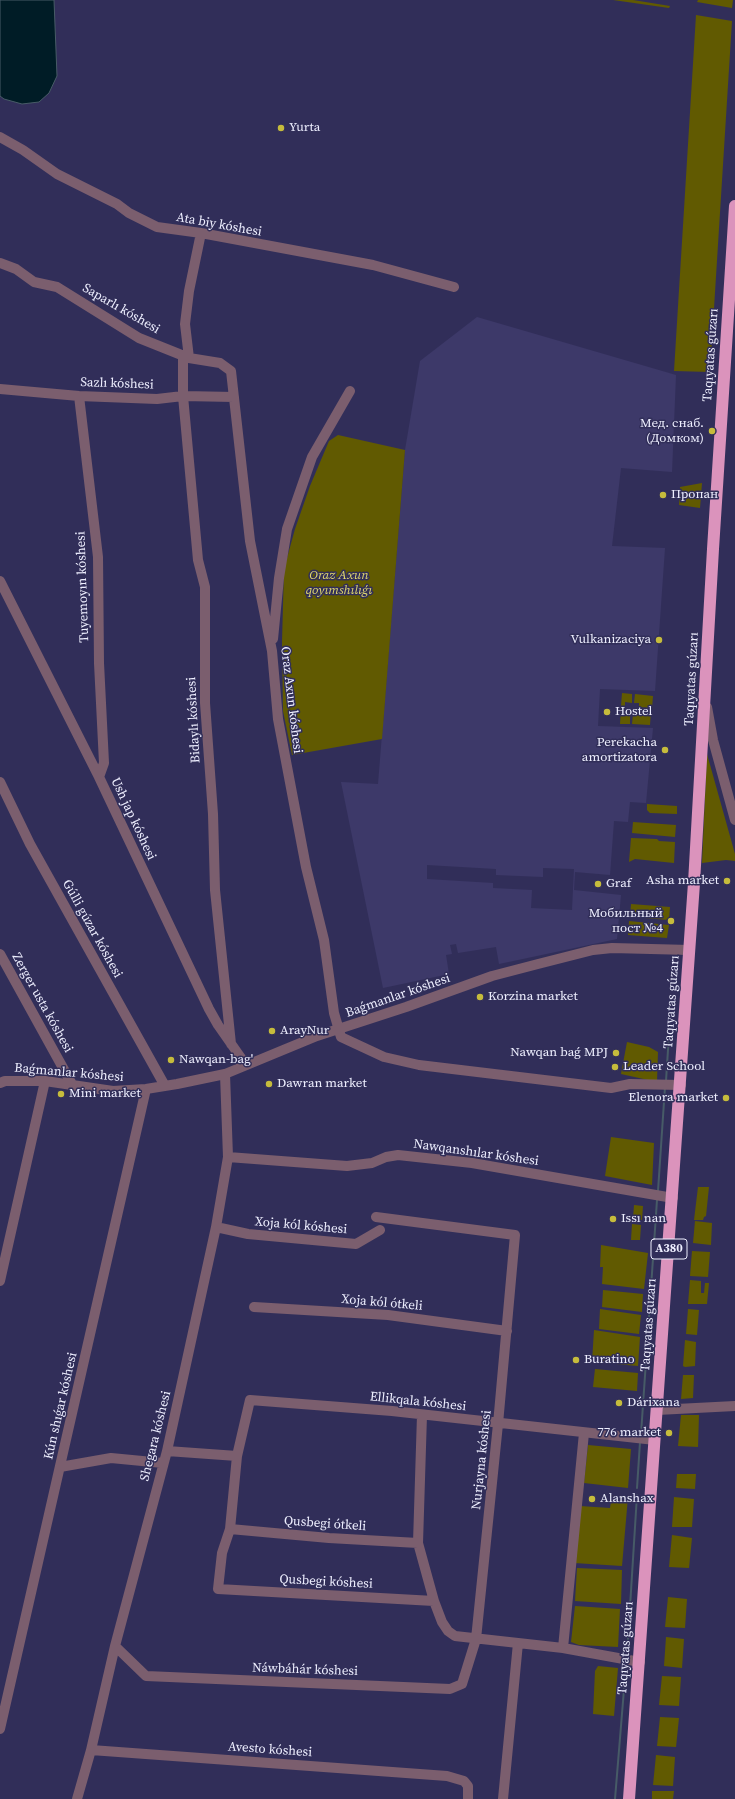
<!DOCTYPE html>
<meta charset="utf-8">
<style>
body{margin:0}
canvas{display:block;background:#312e59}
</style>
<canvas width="735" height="1799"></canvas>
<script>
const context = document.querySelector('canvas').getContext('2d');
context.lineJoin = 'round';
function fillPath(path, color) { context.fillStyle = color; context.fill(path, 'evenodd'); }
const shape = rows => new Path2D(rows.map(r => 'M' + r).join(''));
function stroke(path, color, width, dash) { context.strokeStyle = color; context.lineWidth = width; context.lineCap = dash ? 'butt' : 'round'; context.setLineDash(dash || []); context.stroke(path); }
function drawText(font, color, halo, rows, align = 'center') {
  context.font = font + ' "Source Serif 4",serif'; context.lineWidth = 3; context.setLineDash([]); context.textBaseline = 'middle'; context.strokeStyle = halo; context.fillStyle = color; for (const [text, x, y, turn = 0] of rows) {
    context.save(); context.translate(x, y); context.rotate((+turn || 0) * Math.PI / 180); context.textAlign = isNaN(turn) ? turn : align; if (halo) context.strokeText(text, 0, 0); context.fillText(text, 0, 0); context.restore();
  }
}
fillPath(shape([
 [477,317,676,375,672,472,621,468,612,546,665,548,655,691,600,689,598,726,653,728,646,803,630,802,628,822,614,821,610,875,575,872,574,890,621,895,617,939,499,964,496,947,458,953,456,944,450,945,452,954,446,955,449,974,383,988,341,782,378,784,405,450,420,361],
 [427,865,496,869,496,875,543,877,543,868,574,869,572,910,531,908,532,890,493,888,493,883,427,879]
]), '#3d3969');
fillPath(shape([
 [613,0,633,0,670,6,669,8],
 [698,0,733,0,732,8,697,2],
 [696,15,732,21,710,372,674,371],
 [338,435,405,450,382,739,292,755,283,711,282,642,284,569,295,529,310,486,329,441],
 [702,483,700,508,679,505,680,487],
 [622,693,632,694,632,703,625,702,625,706,621,706],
 [635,694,653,696,652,708,639,707,639,703,634,703],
 [621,709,625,709,625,713,630,714,630,724,620,724],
 [639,710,651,711,650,725,632,724,633,714,638,715],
 [707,754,735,854,735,861,726,860,702,863],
 [647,804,677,806,677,814,650,813,647,810],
 [633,822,676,825,675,837,632,833],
 [631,838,657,839,659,841,675,842,674,863,635,859,629,862],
 [631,904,670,907,669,920,630,917],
 [629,921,669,925,667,938,628,935],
 [627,1042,649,1047,658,1052,657,1082,621,1074],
 [611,1137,654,1143,652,1185,605,1176],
 [698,1187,709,1187,706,1216,704,1217,703,1220,694,1220],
 [634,1205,643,1206,642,1220,633,1219],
 [695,1221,712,1223,711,1245,693,1243],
 [632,1224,641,1225,640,1240,631,1240],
 [601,1245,648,1253,644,1289,602,1284,603,1267,600,1267],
 [692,1251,710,1252,708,1277,690,1276],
 [690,1280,701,1281,701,1293,704,1293,705,1283,709,1283,707,1304,688,1304],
 [603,1290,643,1294,642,1312,602,1307],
 [600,1309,641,1315,639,1334,599,1329],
 [688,1309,699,1310,697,1335,686,1334],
 [594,1330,640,1337,638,1366,592,1362],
 [685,1340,696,1342,695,1366,685,1367,683,1366],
 [595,1369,638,1373,637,1391,593,1387],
 [683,1375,694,1375,693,1398,681,1399],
 [681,1415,699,1415,698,1447,678,1446],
 [588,1445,631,1449,628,1488,584,1483],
 [677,1474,696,1474,695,1489,676,1488],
 [612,1495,628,1497,622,1566,574,1563,580,1506,610,1508],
 [674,1497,694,1499,692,1527,672,1527],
 [672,1535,692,1538,689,1568,669,1567],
 [577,1568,622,1570,621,1604,575,1601],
 [668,1597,687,1599,685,1628,665,1627],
 [575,1606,620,1609,618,1647,579,1645,571,1642],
 [666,1637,684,1639,682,1668,664,1666],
 [598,1666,618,1668,614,1716,593,1714,595,1671],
 [662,1676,681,1677,679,1706,659,1705],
 [660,1717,679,1718,676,1747,657,1746],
 [656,1755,675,1757,673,1786,653,1785],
 [652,1791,674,1791,673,1799,652,1799]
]), '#615a01');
const water = shape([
 [0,0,54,0,57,76,49,93,39,102,22,104,4,99,0,96,0,0]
]);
fillPath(water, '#001c26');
stroke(water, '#475b67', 1);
stroke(shape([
 [666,1081,671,1003],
 [658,1191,665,1087],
 [641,1434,657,1200],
 [637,1488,640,1442],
 [627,1655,637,1495],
 [615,1799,626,1665]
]), '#475b67', 2);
stroke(shape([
 [0,137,23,150,57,174,117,204,129,213,157,227,201,233,373,265,454,287],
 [0,263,16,269,34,282,57,287,139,338,189,358,220,363,231,371,250,541,272,651,278,719,306,867,324,940,334,1013,341,1037,384,1057,419,1065,611,1088,630,1084,681,1085],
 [183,356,183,396,198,560,205,587,205,703,213,814,215,890,231,1044],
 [189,358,185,324,189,291,201,233],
 [0,389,79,396,157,399,183,396,234,397],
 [79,396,98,557,99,663,104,763,99,777],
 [0,581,99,777,209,1009,218,1025,246,1065],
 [273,639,279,578,287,529,312,457,350,391],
 [707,707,713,740,735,820],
 [0,782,30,844,165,1086],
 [0,954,73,1086],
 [0,1083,5,1081,45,1081,113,1091,146,1089,177,1084,225,1074,317,1036,406,1007,492,976,538,964,593,950,612,948,690,950],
 [228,1157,347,1166,372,1163,386,1157,398,1155,472,1163,673,1198],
 [216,1227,248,1234,356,1244,380,1230],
 [0,1281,45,1081],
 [254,1307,388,1315,507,1331],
 [657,1410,735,1406],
 [422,1415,418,1543,434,1601,442,1622,448,1631,455,1636,563,1648,640,1662],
 [167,1451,237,1456],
 [60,1467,111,1458,163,1463],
 [230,1529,329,1538,418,1543],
 [434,1601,218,1589,222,1553,230,1529,237,1456,250,1400,392,1411,655,1440],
 [115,1646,146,1676,450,1689,462,1684,476,1639,498,1424,515,1235,376,1217],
 [563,1648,584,1433],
 [0,1729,146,1089],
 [91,1750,447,1776,464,1781,468,1786,468,1799],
 [77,1799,91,1750,115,1646,167,1451,216,1227,228,1157,225,1074],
 [503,1799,518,1643]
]), '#7b5e6e', 10);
stroke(shape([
 [629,1799,694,883,713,549,735,206]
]), '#db93bc', 12);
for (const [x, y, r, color] of [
 [281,128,4,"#c6bc3c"],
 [712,431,4,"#c6bc3c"],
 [663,495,4,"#c6bc3c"],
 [659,640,4,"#c6bc3c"],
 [607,712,4,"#c6bc3c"],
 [665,750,4,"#c6bc3c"],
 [727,881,4,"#c6bc3c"],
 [598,884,4,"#c6bc3c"],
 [671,921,4,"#c6bc3c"],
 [480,997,4,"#c6bc3c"],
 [272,1031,4,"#c6bc3c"],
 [616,1053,4,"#c6bc3c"],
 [171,1060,4,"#c6bc3c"],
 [615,1067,4,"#c6bc3c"],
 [269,1084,4,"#c6bc3c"],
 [61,1094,4,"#c6bc3c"],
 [726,1098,4,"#c6bc3c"],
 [613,1219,4,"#c6bc3c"],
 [576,1360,4,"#c6bc3c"],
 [619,1403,4,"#c6bc3c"],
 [669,1433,4,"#c6bc3c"],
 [592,1499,4,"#c6bc3c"]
]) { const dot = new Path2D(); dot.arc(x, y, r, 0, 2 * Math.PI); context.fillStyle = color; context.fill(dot); stroke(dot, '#312e59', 1.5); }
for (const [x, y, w] of [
 [669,1249,36]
]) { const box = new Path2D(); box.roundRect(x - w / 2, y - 10, w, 20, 3); context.fillStyle = '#312e59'; context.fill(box); stroke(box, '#edeefe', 1); }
drawText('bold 12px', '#edeefe', null, [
 ["A380",669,1249]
]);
drawText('13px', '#edeefe', '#312e59', [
 ["Yurta",289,128],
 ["Мед. снаб.",704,424,"right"],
 ["(Домком)",704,439,"right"],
 ["Пропан",671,495],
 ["Vulkanizaciya",651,640,"right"],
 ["Hostel",615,712],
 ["Perekacha",657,743,"right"],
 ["amortizatora",657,758,"right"],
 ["Asha market",719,881,"right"],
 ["Graf",606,884],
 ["Мобильный",663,914,"right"],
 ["пост №4",663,929,"right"],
 ["Korzina market",488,997],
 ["ArayNur",280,1031],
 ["Nawqan baǵ MPJ",608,1053,"right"],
 ["Nawqan-bag'",179,1060],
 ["Leader School",623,1067],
 ["Dawran market",277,1084],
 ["Mini market",69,1094],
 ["Elenora market",718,1098,"right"],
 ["Issı nan",621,1219],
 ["Buratino",584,1360],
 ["Dárixana",627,1403],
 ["776 market",661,1433,"right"],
 ["Alanshax",600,1499]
], 'left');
drawText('13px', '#edeefe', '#312e59', [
 ["Ata biy kóshesi",219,225,10],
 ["Saparlı kóshesi",121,309,30],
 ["Taqıyatas gúzarı",711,355,-86],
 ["Sazlı kóshesi",117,384,2],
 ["Tuyemoyın kóshesi",83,587,-92],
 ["Taqıyatas gúzarı",692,679,-87],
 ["Oraz Axun kóshesi",291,700,83],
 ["Bidaylı kóshesi",194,720,-93],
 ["Ush jap kóshesi",133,819,65],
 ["Gúlli gúzar kóshesi",92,929,61],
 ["Baǵmanlar kóshesi",398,996,-19],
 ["Taqıyatas gúzarı",672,1002,-86],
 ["Zerger usta kóshesi",42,1003,61],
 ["Baǵmanlar kóshesi",69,1073,5],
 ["Nawqanshılar kóshesi",476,1153,8],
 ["Xoja kól kóshesi",301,1226,5],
 ["Xoja kól ótkeli",382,1303,5],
 ["Taqıyatas gúzarı",649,1325,-86],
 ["Ellikqala kóshesi",418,1402,6],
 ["Kún shıǵar kóshesi",61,1406,-77],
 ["Shegara kóshesi",156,1436,-76],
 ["Nurjayna kóshesi",482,1460,-84],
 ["Qusbegi ótkeli",325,1524,4],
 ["Qusbegi kóshesi",326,1582,3],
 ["Taqıyatas gúzarı",626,1648,-86],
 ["Náwbáhár kóshesi",305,1670,2],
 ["Avesto kóshesi",270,1750,4]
]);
drawText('italic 13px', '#e1d96d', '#312e59', [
 ["Oraz Axun",339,576],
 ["qoyımshılıǵı",339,591]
]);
</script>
